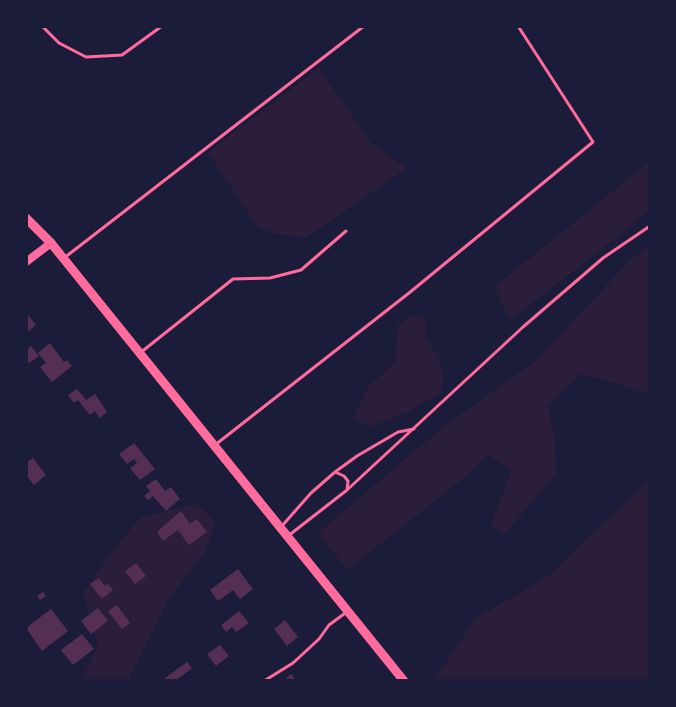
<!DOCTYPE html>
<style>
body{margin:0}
#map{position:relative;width:676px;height:707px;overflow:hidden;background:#1b1b3a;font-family:"Source Sans 3",sans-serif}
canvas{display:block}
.frame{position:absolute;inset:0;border:28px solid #1b1b3a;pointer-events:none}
</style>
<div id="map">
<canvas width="676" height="707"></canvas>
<div class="frame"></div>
</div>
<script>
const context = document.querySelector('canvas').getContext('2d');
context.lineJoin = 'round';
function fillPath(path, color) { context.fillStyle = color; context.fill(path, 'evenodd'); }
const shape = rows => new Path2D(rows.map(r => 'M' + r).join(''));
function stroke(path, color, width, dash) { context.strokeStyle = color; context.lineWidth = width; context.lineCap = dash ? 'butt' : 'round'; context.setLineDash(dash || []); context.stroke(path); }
fillPath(shape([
 [319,68,371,143,407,168,306,238,272,233,257,226,208,152],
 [650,161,650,209,614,240,510,320,494,287],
 [650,246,650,395,623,385,581,374,548,405,555,438,556,474,505,534,491,525,511,471,488,454,463,479,347,570,318,533,443,427,538,359,630,260],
 [412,316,426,317,425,337,438,357,444,378,440,393,408,412,372,426,353,420,368,387,395,362,398,325],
 [650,479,650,681,434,681,476,618,547,577],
 [196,504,215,521,206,551,169,599,128,681,80,681,98,646,83,593,114,549,140,518]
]), '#2a1e3b');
fillPath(shape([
 [26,312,36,325,26,333],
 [50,343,64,362,67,360,72,366,52,382,40,367,46,363,38,353],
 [31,346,39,356,29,363,26,360,26,350],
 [77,389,86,400,95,394,107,412,100,418,95,411,90,415,78,400,74,403,68,395],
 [134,443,155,469,140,480,130,468,137,463,134,459,127,464,119,454],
 [33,458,46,475,34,485,26,475,26,463],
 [156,479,165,491,171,487,180,499,166,511,153,496,148,500,144,496,150,491,146,486],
 [181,511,190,524,197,519,207,532,189,545,178,530,163,541,157,532],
 [136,563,146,576,135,584,125,571],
 [238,569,253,589,240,599,233,590,218,601,210,590],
 [99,578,105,586,108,584,113,590,102,599,90,584],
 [43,592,46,596,40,600,37,596],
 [117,605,130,623,122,629,108,611],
 [98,608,108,621,91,634,81,621],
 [51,609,68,631,42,651,26,628],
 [239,611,249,623,236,632,232,627,226,632,221,625],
 [285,620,298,637,287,646,274,629],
 [82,634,94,649,73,665,61,650],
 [220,645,229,656,216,666,207,654],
 [187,662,192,668,175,681,167,681,165,678],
 [291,674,295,679,288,681,286,678]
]), '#542f53');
stroke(shape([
 [42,26,59,43,86,57,122,55,162,26],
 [64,258,364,26],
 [140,353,233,279,270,278,301,270,346,231],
 [215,445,409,293,593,142,518,26],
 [335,472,344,476,348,481,347,490],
 [281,527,311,493,335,472,357,456,398,432,414,429],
 [288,536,347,490,523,327,603,258,650,226],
 [264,681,293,663,319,639,329,625,348,611]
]), '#ff6b9d', 3);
stroke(shape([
 [26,262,51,243]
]), '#ff6b9d', 8);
stroke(shape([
 [26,218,51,243,404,681]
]), '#ff6b9d', 9);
</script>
